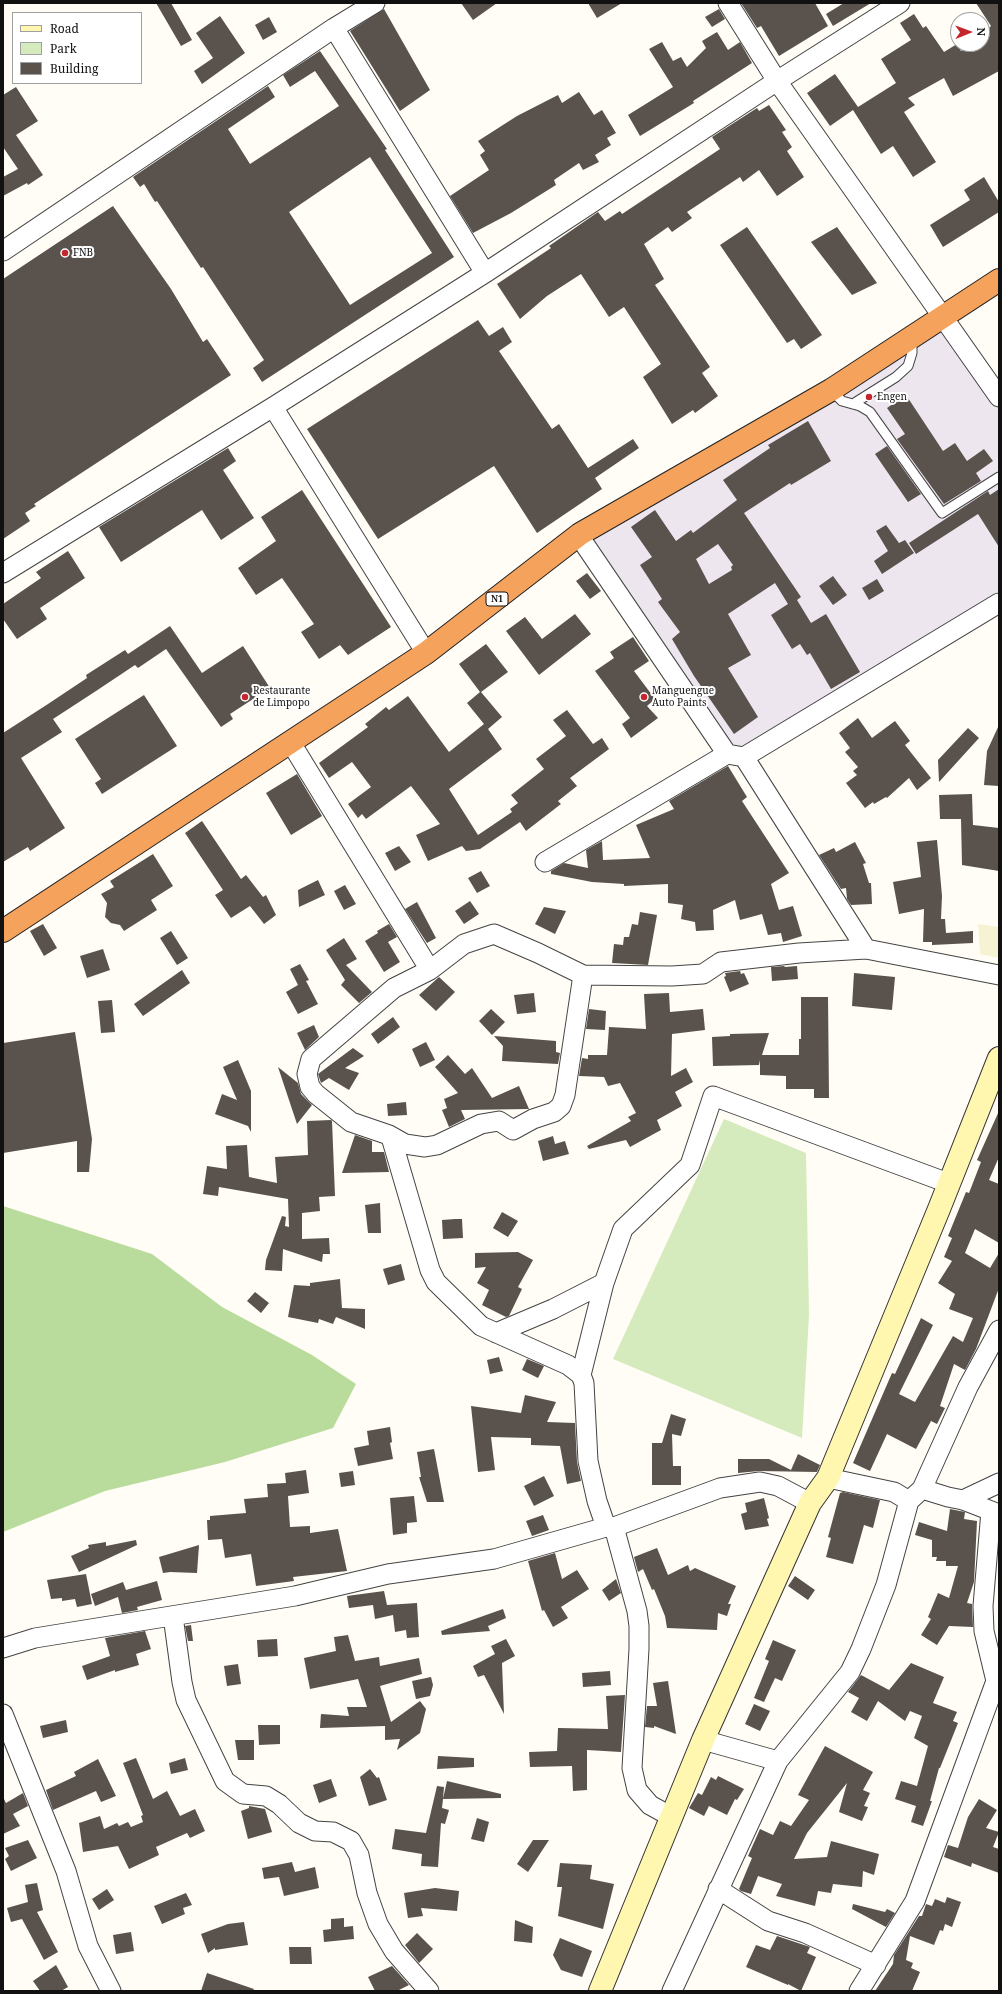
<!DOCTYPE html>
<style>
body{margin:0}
#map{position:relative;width:1002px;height:1994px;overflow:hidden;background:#fffdf5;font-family:"Noto Serif",serif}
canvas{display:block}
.frame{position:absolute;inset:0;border:4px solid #111;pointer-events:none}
.legend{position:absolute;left:12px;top:12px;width:130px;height:72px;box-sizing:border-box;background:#fff;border:1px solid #a0a0a0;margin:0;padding:5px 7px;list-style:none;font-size:12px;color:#111}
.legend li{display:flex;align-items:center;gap:8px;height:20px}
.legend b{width:20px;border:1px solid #a0a0a0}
.north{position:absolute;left:950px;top:12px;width:40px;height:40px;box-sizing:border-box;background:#fff;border:1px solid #a0a0a0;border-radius:50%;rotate:89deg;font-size:11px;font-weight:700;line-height:16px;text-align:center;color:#111}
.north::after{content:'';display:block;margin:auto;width:14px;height:18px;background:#c4262e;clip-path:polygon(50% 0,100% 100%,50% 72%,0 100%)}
</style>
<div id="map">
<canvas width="1002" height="1994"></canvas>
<div class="frame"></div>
<ul class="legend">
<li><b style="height:5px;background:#fff6b0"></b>Road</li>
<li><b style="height:11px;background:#d5ebbd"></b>Park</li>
<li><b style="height:11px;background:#5a524d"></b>Building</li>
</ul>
<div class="north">N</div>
</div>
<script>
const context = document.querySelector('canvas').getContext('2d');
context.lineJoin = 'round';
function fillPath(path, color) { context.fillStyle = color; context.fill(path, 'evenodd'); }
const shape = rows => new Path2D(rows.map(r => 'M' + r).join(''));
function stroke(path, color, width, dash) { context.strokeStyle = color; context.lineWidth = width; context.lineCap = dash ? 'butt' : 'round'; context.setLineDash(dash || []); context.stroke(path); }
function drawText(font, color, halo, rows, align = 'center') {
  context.font = font + ' "Noto Serif",serif'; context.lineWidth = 4; context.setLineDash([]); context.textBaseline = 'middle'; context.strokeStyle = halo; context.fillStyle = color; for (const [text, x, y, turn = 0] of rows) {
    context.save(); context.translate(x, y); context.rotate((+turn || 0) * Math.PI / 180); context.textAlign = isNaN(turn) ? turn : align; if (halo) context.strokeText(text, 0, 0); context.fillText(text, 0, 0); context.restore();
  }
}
fillPath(shape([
 [943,317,999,397,999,601,733,755,581,540]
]), '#eee6ef');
fillPath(shape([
 [978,924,999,927,999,958,980,954]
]), '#f6f3d4');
fillPath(shape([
 [724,1119,806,1153,809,1315,802,1438,613,1359]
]), '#d5ebbd');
fillPath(shape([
 [3,1206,152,1254,222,1307,312,1355,356,1384,333,1428,225,1462,105,1491,3,1532]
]), '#b9dc9c');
fillPath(shape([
 [156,3,171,3,192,40,181,46],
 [461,3,497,3,473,20],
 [588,3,622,3,597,18],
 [741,3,815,3,828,26,779,56,761,26,757,28],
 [844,3,871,3,833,26,826,14],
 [976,3,999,3,999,71,953,96,944,78,908,98,915,105,904,112,936,162,913,177,893,146,881,154,853,110,830,126,807,93,835,74,858,107,896,83,881,59,911,40,900,23,914,14,923,28,926,26,944,52,957,44,961,51,970,44,982,44,982,34,991,26],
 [384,9,430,90,400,111,350,31],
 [719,9,725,19,712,27,705,17],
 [220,16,245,53,202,84,194,71,213,58,196,33],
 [269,17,277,32,263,40,255,25],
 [717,32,728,50,740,42,752,63,693,101,694,103,640,136,628,115,673,87,649,49,662,42,673,61,681,57,687,67,706,48,702,41],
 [320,51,387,149,385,150,454,257,262,382,253,368,264,360,203,267,201,268,157,201,155,202,144,184,140,187,133,177,268,86,275,97,228,129,250,164,339,106,315,71,290,87,283,75],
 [370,157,432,253,350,305,289,212],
 [16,87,38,121,16,135,43,175,28,185,27,183,3,196,3,177,18,169,3,147,3,95],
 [579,92,594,115,602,110,616,133,607,138,611,145,595,155,599,162,583,170,579,163,554,180,556,185,511,213,473,233,450,196,489,170,480,155,485,151,478,141,517,116,558,95,562,103],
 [769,105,786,130,782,132,792,147,787,151,804,177,777,196,759,170,743,182,740,177,687,212,692,218,672,232,668,227,644,244,664,279,655,285,710,367,702,373,718,396,695,413,693,410,672,424,643,377,661,364,624,307,609,317,581,274,547,296,520,319,497,284,551,248,549,246,598,212,605,221,620,211,622,214,720,149,712,137,757,108,759,111],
 [984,177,999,202,999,212,943,247,930,225,970,200,964,190],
 [113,206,171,289,203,342,207,339,231,375,34,504,36,506,25,513,30,521,3,539,3,279],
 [747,227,822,335,801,349,794,339,787,343,720,245],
 [837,227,877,283,852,295,811,242],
 [478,320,489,336,503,327,512,342,499,351,552,429,559,424,588,468,633,439,639,448,595,478,602,489,537,533,494,466,378,539,307,429],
 [906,395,943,451,955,443,967,461,984,449,993,461,976,473,981,481,944,504,897,439,905,434,887,408],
 [808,421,831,461,791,485,790,483,744,513,801,597,797,600,811,623,826,614,860,672,831,689,810,653,807,655,800,644,792,649,771,615,788,604,775,583,728,614,751,655,728,668,758,717,734,734,694,676,672,639,680,632,658,602,662,599,640,565,652,557,631,527,655,510,676,541,691,530,693,533,737,500,723,480,770,448,768,445],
 [718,544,733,565,731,567,732,570,709,584,696,559],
 [887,446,921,494,908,502,875,454],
 [228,448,236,461,223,470,254,518,221,540,202,510,121,562,99,527],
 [999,489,999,547,978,514,916,554,909,543,988,491,990,495],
 [302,490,391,627,348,655,340,645,319,659,301,632,314,624,282,578,256,595,238,568,276,541,261,517],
 [886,525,899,543,905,540,914,553,882,574,874,561,888,551,876,531],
 [68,551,85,578,40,608,47,619,17,639,3,619,3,604,41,578,36,572],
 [587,573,601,591,590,599,576,581],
 [833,576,847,595,833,605,819,586],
 [877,579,884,591,869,600,862,588],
 [575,614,591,634,539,675,506,631,525,617,542,639],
 [170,626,202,673,243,646,270,688,230,714,233,719,221,727,166,649,138,668,135,665,96,691,53,719,62,732,21,758,65,828,30,851,28,847,3,862,3,733,48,704,87,678,86,675,125,650,128,654],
 [633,637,649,661,634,671,655,699,647,706,658,718,631,738,622,724,630,718,595,671,614,658,610,652],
 [486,644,508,672,481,692,502,717,488,729,502,749,449,789,478,835,512,812,510,809,518,803,511,795,544,769,536,759,566,736,553,720,567,710,593,744,602,738,609,749,570,778,577,786,558,801,561,804,526,831,520,822,480,849,466,851,462,846,428,861,416,835,440,824,411,786,366,819,362,814,358,818,348,804,371,787,352,762,329,778,319,763,368,727,365,724,386,707,389,710,408,696,449,752,484,724,467,703,480,692,459,664],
 [144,695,177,746,102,794,95,783,101,779,75,739],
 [858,718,872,738,895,721,910,741,905,745,931,778,917,790,909,778,887,798,886,797,874,804,873,802,865,808,846,783,857,775,853,771,858,767,845,752,850,748,839,733],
 [999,725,999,786,984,785,987,751],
 [968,728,979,738,939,782,938,760],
 [728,766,747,797,742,801,789,873,771,884,779,910,793,906,802,936,783,942,781,933,768,935,762,914,740,920,735,900,713,910,714,930,696,931,695,922,681,919,683,905,668,903,668,884,624,886,624,884,592,882,551,874,551,871,564,863,588,868,586,850,602,841,603,860,650,858,636,825,674,809,669,801],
 [297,774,322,816,291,835,266,793],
 [972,794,973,825,999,828,999,871,962,865,961,819,940,819,939,795],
 [202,821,241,879,246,875,263,897,266,895,276,915,264,924,250,906,231,918,215,895,223,890,185,833],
 [937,840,942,896,941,919,945,919,946,933,973,931,973,943,932,945,932,942,923,942,924,909,899,914,893,882,921,877,917,842],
 [855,842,866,863,863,864,869,883,871,883,872,904,851,905,847,899,846,888,841,889,819,855,834,848,836,852],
 [399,846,411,862,395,871,385,853],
 [153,854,173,886,151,900,157,910,124,931,120,925,111,923,105,917,107,903,101,894,114,887,110,881],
 [481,871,490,886,477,893,468,878],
 [318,880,325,895,299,907,298,890],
 [345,885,356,904,344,910,334,891],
 [470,901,479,914,464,924,455,911],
 [417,902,436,938,427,943,405,909],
 [544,907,566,911,555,934,535,924],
 [640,912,657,915,648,965,612,963,614,944,623,945,624,937,629,937,632,924,638,925],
 [43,924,57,948,44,956,30,931],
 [389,924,397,937,388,942,400,962,384,972,365,941,378,933,377,931],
 [171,931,188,958,177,965,160,938],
 [344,938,357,959,346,965,372,992,359,1003,341,985,345,980,326,950],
 [103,949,110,970,87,978,80,956],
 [300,964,309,980,306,981,318,1004,298,1014,286,992,298,985,290,969],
 [784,966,785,967,797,966,798,979,772,981,771,967],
 [182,970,190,983,143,1016,134,1004],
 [740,971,741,974,744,973,749,984,730,992,724,977,726,976,725,973],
 [854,973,895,977,892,1010,852,1006],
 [439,977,455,992,436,1011,419,995],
 [534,993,536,1012,517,1014,514,995],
 [669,993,670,1012,703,1009,705,1030,672,1034,671,1076,686,1068,693,1082,675,1092,682,1106,657,1120,661,1130,630,1147,626,1140,589,1149,587,1146,631,1121,628,1117,636,1113,620,1083,608,1086,604,1077,579,1076,582,1058,588,1059,588,1055,607,1055,609,1027,646,1029,644,994],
 [801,997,828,997,829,1098,814,1098,814,1089,786,1089,786,1076,760,1075,760,1060,759,1065,713,1066,712,1037,730,1036,730,1034,769,1033,762,1055,799,1055,799,1039,801,1039],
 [112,1000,115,1032,101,1033,98,1001],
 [491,1009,505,1022,492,1035,479,1021],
 [589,1009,606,1011,605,1030,586,1029],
 [393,1017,400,1027,378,1044,371,1034],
 [314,1025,319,1037,305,1050,297,1033],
 [75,1032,92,1139,89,1172,77,1172,77,1141,3,1153,3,1043],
 [494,1036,556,1041,556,1052,560,1053,558,1064,502,1061,503,1046],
 [426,1042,435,1060,420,1067,412,1049],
 [353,1048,364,1056,345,1068,359,1073,349,1090,329,1078,321,1083,318,1074],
 [448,1055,465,1074,472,1068,492,1098,519,1086,529,1109,461,1110,465,1119,449,1127,442,1110,447,1108,444,1099,458,1093,435,1067],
 [238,1060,251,1091,251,1132,248,1126,215,1114,222,1094,237,1100,223,1067],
 [278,1067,298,1083,301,1094,312,1105,297,1124],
 [406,1102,407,1115,388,1116,387,1104],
 [999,1111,999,1157,989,1180,999,1184,999,1243,975,1229,965,1253,990,1268,999,1253,999,1288,976,1349,965,1370,954,1364,940,1406,945,1408,937,1424,931,1421,916,1449,887,1434,870,1471,853,1463,892,1373,895,1374,901,1361,921,1318,933,1325,899,1394,915,1402,953,1336,963,1342,973,1318,949,1309,955,1294,938,1283,952,1261,944,1257,952,1238,948,1236,966,1192,969,1193,981,1162,977,1160],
 [331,1120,332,1121,335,1196,319,1197,320,1211,302,1213,302,1239,329,1238,330,1254,323,1254,322,1262,283,1249,282,1271,265,1270,266,1260,282,1216,286,1217,285,1226,289,1227,288,1199,219,1187,218,1196,203,1194,207,1166,227,1169,226,1146,247,1145,249,1177,277,1183,275,1157,308,1155,307,1121],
 [355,1135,372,1141,372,1152,384,1152,389,1172,342,1173],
 [553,1136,555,1144,565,1141,569,1154,543,1161,538,1141],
 [380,1203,381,1233,368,1233,365,1205],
 [502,1212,518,1221,508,1237,493,1228],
 [455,1219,462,1219,463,1238,443,1239,442,1220],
 [518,1252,533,1260,518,1287,522,1289,509,1316,506,1317,482,1305,489,1290,477,1283,486,1267,475,1268,475,1253],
 [401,1264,405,1280,388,1285,383,1269],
 [340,1279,342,1308,365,1309,365,1329,336,1317,333,1324,319,1319,318,1323,288,1317,294,1285,310,1286,310,1283],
 [255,1292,269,1303,261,1313,247,1301],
 [499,1357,503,1371,490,1374,487,1360],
 [527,1359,544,1366,538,1378,522,1370],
 [525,1395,556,1402,547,1422,575,1423,577,1462,581,1481,567,1484,560,1446,531,1445,531,1438,491,1437,495,1470,478,1472,471,1406,521,1413],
 [671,1414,686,1419,681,1436,672,1434,673,1466,681,1466,681,1485,652,1485,652,1443,662,1443],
 [390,1427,392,1442,390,1443,393,1459,358,1466,354,1448,369,1445,367,1431],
 [434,1449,444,1502,427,1502,419,1477,421,1477,417,1452],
 [798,1454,820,1465,817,1472,759,1471,738,1473,738,1459,769,1459,791,1470],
 [306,1470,309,1493,288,1496,290,1527,310,1526,310,1533,338,1529,347,1571,293,1577,294,1581,256,1586,251,1554,225,1558,222,1539,208,1540,207,1520,210,1520,210,1516,246,1513,244,1499,268,1497,267,1484,286,1483,285,1473],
 [353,1471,355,1485,341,1487,339,1473],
 [544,1476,554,1496,534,1506,524,1486],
 [843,1492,880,1500,873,1528,864,1525,853,1564,826,1557,831,1538,828,1537,840,1493],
 [414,1496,417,1522,407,1523,407,1533,393,1535,390,1498],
 [764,1498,769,1518,767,1519,769,1526,745,1530,741,1514,747,1512,745,1503],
 [950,1509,965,1512,964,1519,977,1521,974,1582,967,1603,972,1604,973,1627,949,1626,937,1645,921,1635,931,1619,928,1617,938,1593,949,1598,958,1566,946,1566,946,1561,936,1561,937,1557,932,1557,932,1540,915,1535,919,1522,947,1531],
 [543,1515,549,1530,532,1536,526,1521],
 [136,1540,137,1545,79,1572,71,1556,89,1548,88,1545,106,1542,106,1546],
 [199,1545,197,1573,170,1572,163,1573,159,1557],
 [657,1548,668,1575,688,1565,690,1571,695,1568,736,1586,728,1604,731,1604,727,1616,718,1613,717,1630,667,1628,665,1616,654,1589,652,1590,643,1569,638,1572,634,1557],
 [555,1553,562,1579,577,1570,589,1589,561,1607,568,1618,553,1627,544,1610,542,1611,528,1561],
 [86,1574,92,1604,77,1607,75,1599,62,1601,62,1598,51,1599,47,1580],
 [795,1576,815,1590,808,1600,788,1586],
 [616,1579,621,1593,609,1601,602,1590],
 [157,1581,162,1600,137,1607,138,1610,122,1613,118,1597,95,1606,91,1594,123,1582,126,1590],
 [384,1591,387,1605,417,1603,419,1637,407,1638,406,1630,395,1632,393,1615,375,1619,373,1605,349,1608,347,1596],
 [503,1609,506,1618,488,1626,490,1631,442,1635,441,1631],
 [191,1625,193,1641,188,1641,185,1626],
 [145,1631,151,1649,136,1654,139,1665,115,1672,115,1670,87,1680,82,1666,110,1656,105,1638],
 [348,1635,355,1661,379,1657,380,1666,419,1658,422,1674,380,1686,391,1722,420,1701,426,1709,420,1733,397,1750,400,1739,385,1740,385,1726,320,1728,321,1714,349,1716,347,1707,367,1707,358,1679,310,1689,304,1658,336,1651,334,1637],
 [277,1639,278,1656,258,1657,257,1640],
 [506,1639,515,1656,502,1663,504,1714,484,1675,478,1677,473,1666,495,1654,491,1646],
 [773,1640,796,1650,782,1681,775,1678,764,1702,754,1698,769,1661,765,1659],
 [911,1663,944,1677,933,1703,957,1712,953,1721,958,1723,940,1768,939,1768,930,1801,932,1801,923,1826,911,1822,916,1806,895,1799,901,1781,917,1786,928,1746,914,1738,922,1716,910,1711,905,1721,878,1701,867,1721,851,1712,859,1698,848,1692,861,1675,889,1690],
 [238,1664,241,1684,227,1686,224,1666],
 [610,1671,611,1685,583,1687,582,1673],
 [431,1677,433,1685,430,1696,416,1699,412,1681],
 [668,1681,676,1734,654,1726,654,1728,645,1727,647,1706,657,1706,653,1683],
 [625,1695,621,1752,587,1750,587,1790,573,1791,572,1766,530,1767,529,1752,557,1751,558,1728,608,1729,606,1696],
 [754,1704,770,1711,760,1731,745,1724],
 [66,1720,68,1732,43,1738,40,1726],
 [258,1725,280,1725,280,1744,259,1745],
 [235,1740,254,1740,254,1760,238,1760],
 [825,1746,873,1772,863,1790,870,1793,864,1806,868,1807,862,1821,839,1812,847,1783,807,1833,794,1859,827,1857,831,1841,879,1854,874,1875,863,1871,862,1887,833,1884,831,1893,818,1891,815,1906,776,1896,782,1884,758,1876,751,1894,741,1891,739,1889,752,1858,748,1856,760,1829,773,1835,780,1821,791,1826,809,1800,798,1795],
 [438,1756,474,1758,474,1767,437,1769],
 [136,1758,153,1799,167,1791,180,1816,195,1809,205,1831,190,1838,187,1833,156,1847,159,1855,129,1869,118,1846,83,1852,79,1823,100,1816,104,1829,117,1823,119,1826,128,1822,131,1827,143,1822,141,1816,143,1815,123,1763],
 [185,1758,188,1770,171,1774,169,1763],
 [98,1759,116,1796,101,1802,96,1791,53,1810,46,1790,76,1776,74,1772],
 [370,1769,377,1778,379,1777,387,1800,369,1806,360,1777],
 [718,1776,744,1789,737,1800,735,1799,727,1815,709,1806,704,1816,689,1808,698,1793,702,1795,711,1777,716,1780],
 [331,1779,337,1796,319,1803,313,1785],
 [447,1781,501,1794,501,1798,443,1799,442,1808,449,1810,445,1824,441,1823,438,1867,421,1866,422,1854,392,1849,395,1829,426,1833,437,1786,444,1787,443,1799],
 [23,1793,28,1806,13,1814,20,1826,3,1834,3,1797,6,1803],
 [979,1799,997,1810,986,1828,999,1832,993,1847,999,1849,999,1873,972,1863,971,1867,944,1857,948,1845,958,1848,968,1817],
 [249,1806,265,1809,272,1832,248,1839,241,1811,249,1808],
 [477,1818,489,1822,484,1842,471,1839],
 [28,1840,37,1858,11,1871,5,1859,9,1856,5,1848],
 [533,1840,549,1840,528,1872,517,1864],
 [292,1862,295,1872,315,1867,319,1888,284,1896,279,1877,264,1879,262,1868],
 [560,1863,592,1865,590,1879,614,1884,603,1929,558,1916,562,1887,557,1887],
 [37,1883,43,1910,37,1912,58,1952,44,1960,22,1919,11,1922,7,1908,28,1902,25,1885],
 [435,1888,459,1891,457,1911,421,1908,423,1916,408,1918,404,1893],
 [107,1889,114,1900,99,1910,92,1899],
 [186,1893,192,1905,183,1908,185,1914,162,1924,154,1906],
 [947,1897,961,1902,952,1927,945,1924,943,1931,940,1930,934,1945,910,1936,906,1960,913,1963,911,1968,920,1972,912,1991,875,1991,893,1964,894,1955,919,1916,922,1916,926,1904,932,1906,935,1899,945,1903],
 [853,1904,885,1912,887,1909,895,1913,886,1927,852,1909],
 [344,1918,344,1927,353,1926,354,1939,324,1942,323,1930,331,1929,331,1919],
 [515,1920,533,1927,532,1943,514,1941],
 [244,1922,248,1945,215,1950,215,1948,208,1953,201,1934,228,1924],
 [131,1932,134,1951,116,1954,113,1935],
 [417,1933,433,1949,419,1963,405,1945],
 [777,1936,810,1947,807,1953,816,1957,801,1991,788,1984,788,1985,746,1967,756,1945,770,1950],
 [560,1938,592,1951,582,1977,561,1970,553,1955],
 [289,1947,311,1947,312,1964,290,1964],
 [56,1965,68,1987,61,1991,40,1991,33,1981],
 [392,1966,409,1985,397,1991,375,1991,368,1977],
 [207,1973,254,1989,253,1991,201,1991]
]), '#5a524d');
const lane = shape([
 [831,390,842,401,860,406,870,412,942,513,999,477],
 [853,404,896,377,908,366,912,353,912,339]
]);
const street = shape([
 [728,3,777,81,999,397],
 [334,28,375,3],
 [3,251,334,28,485,273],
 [273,407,426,653],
 [580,534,581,539,727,754,744,757,866,949,999,975],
 [3,573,273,407,485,273,777,81,900,3],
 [291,743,430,970,464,944,494,934,538,953,583,975,672,976,703,974,721,962,799,953,866,949],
 [744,757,999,603],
 [545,862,727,754],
 [430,970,394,988,311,1059,307,1074,310,1087,316,1094,351,1122,389,1135,405,1144,425,1147,437,1145,481,1124,499,1121,513,1130,533,1119,554,1112,561,1106,565,1095,583,975],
 [391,1137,430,1270,436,1282,481,1326,568,1365,581,1375,584,1383,588,1461,597,1501,606,1527],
 [496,1333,553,1309,604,1283],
 [581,1375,604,1283,623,1229,690,1165,713,1096,948,1183],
 [828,1478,894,1492,909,1501,922,1489,948,1497,963,1500,999,1514],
 [922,1489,968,1387,999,1330],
 [963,1500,999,1483],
 [614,1527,637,1611,639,1626,639,1649,632,1768,637,1790,650,1805,670,1816],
 [173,1616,182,1682,186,1700,225,1781,243,1794,266,1796,279,1804,299,1823,315,1831,333,1832,351,1841,359,1855,367,1893,378,1924,394,1951,429,1991],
 [3,1648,35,1638,295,1596,388,1574,494,1559,606,1527,614,1527,720,1488,760,1482,778,1486,810,1503],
 [3,1714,66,1871,88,1946,111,1991],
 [703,1740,778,1761],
 [718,1889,768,1921,805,1933,876,1965],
 [672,1991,778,1761,850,1672,861,1649,886,1585,909,1501],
 [859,1991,915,1901,996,1681,984,1631,983,1606,991,1511]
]);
const secondary = shape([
 [600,1991,703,1740,810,1503,828,1478,939,1209,999,1058]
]);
const highway = shape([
 [3,931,426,653,580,534,831,390,999,280]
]);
stroke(lane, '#444', 11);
stroke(street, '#444', 21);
stroke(secondary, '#333', 24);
stroke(highway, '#222', 24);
stroke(lane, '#fff', 9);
stroke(street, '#fff', 19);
stroke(secondary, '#fff6b0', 22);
stroke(highway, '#f5a25d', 22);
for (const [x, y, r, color] of [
 [65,253,4,"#c4262e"],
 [869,397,4,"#c4262e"],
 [245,697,4,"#c4262e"],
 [644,697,4,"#c4262e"]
]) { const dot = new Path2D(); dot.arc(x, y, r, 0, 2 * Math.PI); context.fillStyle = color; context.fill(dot); stroke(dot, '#fff', 1.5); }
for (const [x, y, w] of [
 [497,599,22]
]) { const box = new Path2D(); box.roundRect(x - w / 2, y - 7, w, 14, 3); context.fillStyle = '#fff'; context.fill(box); stroke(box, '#111', 1); }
drawText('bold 9px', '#111', null, [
 ["N1",497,599]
]);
drawText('10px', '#111', '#fff', [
 ["FNB",73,253],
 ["Engen",877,397],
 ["Restaurante",253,691],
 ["de Limpopo",253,703],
 ["Manguengue",652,691],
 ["Auto Paints",652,703]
], 'left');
</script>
